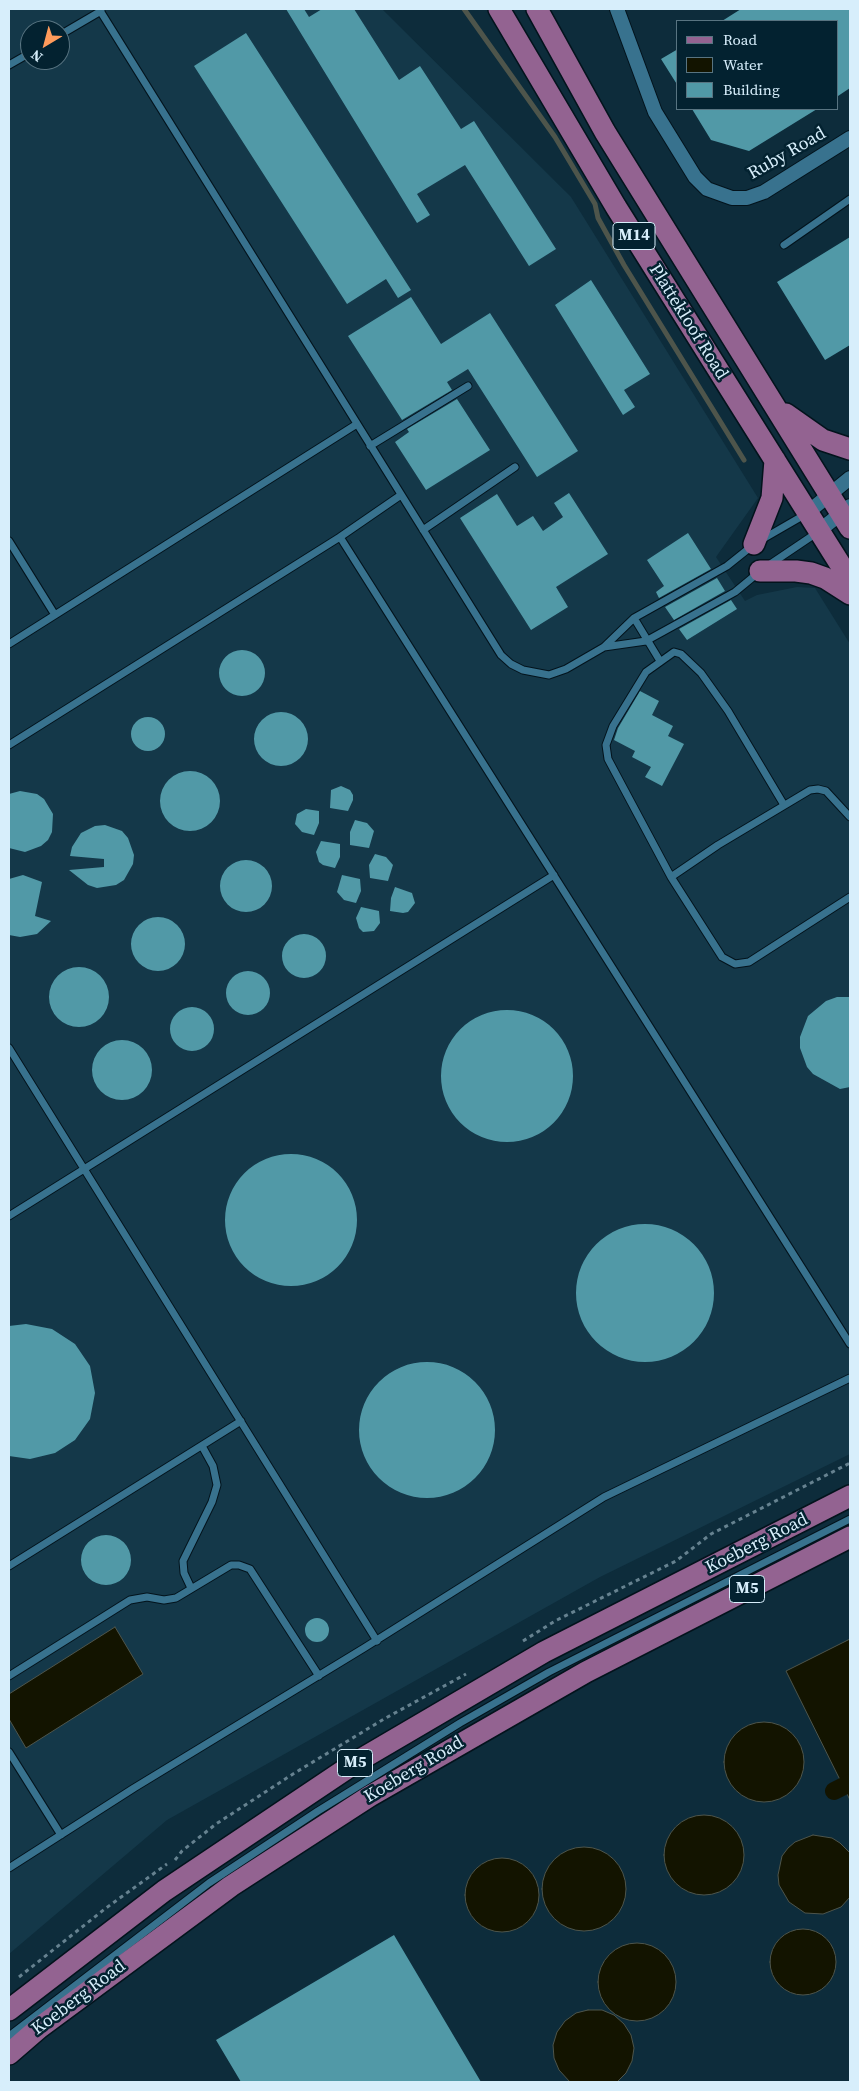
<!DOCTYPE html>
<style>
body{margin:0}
#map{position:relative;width:859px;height:2091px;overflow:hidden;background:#0d2c3b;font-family:"Source Serif 4",serif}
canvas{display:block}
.frame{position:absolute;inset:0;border:10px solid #d7eefb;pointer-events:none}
.legend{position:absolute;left:676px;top:20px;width:162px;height:90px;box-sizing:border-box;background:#032230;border:1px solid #587481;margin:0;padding:6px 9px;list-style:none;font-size:15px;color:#d7eefb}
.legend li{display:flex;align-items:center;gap:10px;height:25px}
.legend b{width:25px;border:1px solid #587481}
.north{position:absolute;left:20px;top:20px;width:50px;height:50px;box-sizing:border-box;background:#032230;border:1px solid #587481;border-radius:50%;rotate:217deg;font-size:14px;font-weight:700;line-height:20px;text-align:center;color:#d7eefb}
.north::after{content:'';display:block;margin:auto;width:18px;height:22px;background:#ff9b5b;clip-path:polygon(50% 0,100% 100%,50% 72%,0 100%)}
</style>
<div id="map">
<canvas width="859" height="2091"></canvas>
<div class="frame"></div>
<ul class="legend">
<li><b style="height:6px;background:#936391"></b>Road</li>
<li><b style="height:14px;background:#131400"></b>Water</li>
<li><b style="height:14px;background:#5199a7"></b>Building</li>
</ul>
<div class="north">N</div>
</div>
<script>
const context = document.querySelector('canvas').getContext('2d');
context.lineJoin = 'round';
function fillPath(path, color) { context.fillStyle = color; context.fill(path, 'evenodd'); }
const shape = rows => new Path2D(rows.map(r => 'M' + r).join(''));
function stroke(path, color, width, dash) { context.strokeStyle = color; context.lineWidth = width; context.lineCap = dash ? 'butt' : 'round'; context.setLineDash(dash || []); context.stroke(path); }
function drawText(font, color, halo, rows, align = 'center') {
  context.font = font + ' "Source Serif 4",serif'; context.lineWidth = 5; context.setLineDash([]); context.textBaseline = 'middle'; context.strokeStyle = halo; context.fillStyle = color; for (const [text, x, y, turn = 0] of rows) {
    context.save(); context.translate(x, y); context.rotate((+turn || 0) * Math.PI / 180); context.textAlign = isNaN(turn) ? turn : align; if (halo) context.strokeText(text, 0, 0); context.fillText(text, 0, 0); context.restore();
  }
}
fillPath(shape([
 [9,9,382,9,571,197,758,498,716,557,745,601,757,595,797,587,815,588,850,644,850,1454,600,1577,167,1820,9,1954],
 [30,30,60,30,60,60,30,60]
]), '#143849');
const water = shape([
 [115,1627,143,1674,26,1748,9,1719,9,1694,115,1627],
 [850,1639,850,1800,786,1671,850,1639],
 '724 1762a40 40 0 1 1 80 0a40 40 0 1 1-80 0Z',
 '664 1855a40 40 0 1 1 80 0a40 40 0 1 1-80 0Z',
 [813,1835,832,1838,840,1843,850,1853,850,1897,841,1907,823,1914,805,1913,789,1902,779,1885,778,1875,782,1856,788,1848,795,1842,813,1835],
 '542 1889a42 42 0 1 1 84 0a42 42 0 1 1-84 0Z',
 '465 1895a37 37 0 1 1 74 0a37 37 0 1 1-74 0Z',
 '770 1962a33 33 0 1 1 66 0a33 33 0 1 1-66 0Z',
 '598 1982a39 39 0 1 1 78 0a39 39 0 1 1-78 0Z',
 [588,2010,602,2010,614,2015,624,2024,631,2035,634,2048,632,2061,626,2073,617,2082,570,2082,559,2070,554,2058,553,2045,557,2032,565,2021,576,2013,588,2010]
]);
fillPath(water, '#131400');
stroke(water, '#4e554b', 1);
stroke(shape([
 [464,9,555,137,595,204,598,218,624,265,744,460]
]), '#4e554b', 5);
stroke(shape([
 [834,1791,850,1783]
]), '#131400', 18);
fillPath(shape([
 [286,9,304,9,309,17,322,9,354,9,399,80,420,66,461,129,474,121,556,249,529,266,465,165,417,194,430,215,417,223],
 [741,9,850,9,850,88,838,96,838,21,722,21],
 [246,33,411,290,398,298,386,279,347,304,194,66],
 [678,49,678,86,661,59],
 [692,109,817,109,749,151,711,140],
 [850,237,850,345,825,360,777,282],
 [591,280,650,374,624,390,635,407,623,415,555,305],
 [411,297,441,344,490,313,578,451,537,477,468,369,447,382,452,390,402,420,348,336],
 [457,399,490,450,426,490,395,442,409,432,407,429],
 [569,493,608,554,556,587,568,607,531,630,460,518,497,494,517,526,533,516,543,531,563,517,554,503],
 [688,533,711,569,659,598,656,592,664,586,647,560],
 [717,578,725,591,674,620,665,607],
 [731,600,737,609,687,640,679,629],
 '219 673a23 23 0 1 1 46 0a23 23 0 1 1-46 0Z',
 [640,691,659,701,652,715,673,726,668,736,684,744,662,786,645,777,651,767,632,757,635,751,614,740,618,728],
 '254 739a27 27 0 1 1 54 0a27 27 0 1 1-54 0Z',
 '131 734a17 17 0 1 1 34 0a17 17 0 1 1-34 0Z',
 '160 801a30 30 0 1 1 60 0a30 30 0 1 1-60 0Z',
 [341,786,350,790,353,795,353,800,348,811,330,808,331,790],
 [20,791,37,794,44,799,53,814,52,832,48,840,41,846,25,852,9,848,9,794],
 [306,809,319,811,319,823,314,835,302,832,295,824,297,814],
 [355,820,367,823,374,831,369,848,350,845,350,832],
 [105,825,122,831,128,838,134,855,133,864,124,880,116,885,97,888,88,885,69,870,104,867,104,859,70,856,72,847,81,833,95,826],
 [321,841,340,844,340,857,335,868,323,865,319,862,316,852],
 [375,854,386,857,393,865,388,881,370,878,369,865],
 '220 886a26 26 0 1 1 52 0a26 26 0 1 1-52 0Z',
 [23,875,42,882,35,916,51,921,37,934,20,937,9,935,9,879],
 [342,875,360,879,361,891,356,903,344,900,337,892],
 [395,887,412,893,415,903,408,912,403,913,390,911,391,898],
 [361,907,379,911,380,923,374,931,363,932,359,928,356,918],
 '131 944a27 27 0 1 1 54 0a27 27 0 1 1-54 0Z',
 '282 956a22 22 0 1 1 44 0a22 22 0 1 1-44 0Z',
 '49 997a30 30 0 1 1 60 0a30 30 0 1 1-60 0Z',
 '226 993a22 22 0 1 1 44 0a22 22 0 1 1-44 0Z',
 [837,997,850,997,850,1087,840,1089,813,1074,807,1067,800,1048,800,1037,808,1016,826,1001],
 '170 1029a22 22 0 1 1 44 0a22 22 0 1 1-44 0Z',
 '441 1076a66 66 0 1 1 132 0a66 66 0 1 1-132 0Z',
 '92 1070a30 30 0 1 1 60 0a30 30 0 1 1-60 0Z',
 '225 1220a66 66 0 1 1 132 0a66 66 0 1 1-132 0Z',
 '576 1293a69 69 0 1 1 138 0a69 69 0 1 1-138 0Z',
 [26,1324,52,1329,75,1344,90,1366,95,1393,90,1419,75,1440,55,1453,30,1459,9,1456,9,1326],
 '359 1430a68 68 0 1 1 136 0a68 68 0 1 1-136 0Z',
 '81 1560a25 25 0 1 1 50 0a25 25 0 1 1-50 0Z',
 '305 1630a12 12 0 1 1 24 0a12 12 0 1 1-24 0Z',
 [394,1935,481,2082,241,2082,216,2040]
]), '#5199a7');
const lane = shape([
 [99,9,501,655,511,664,523,670,549,675,566,669,604,647,634,618,727,566,752,546],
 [60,35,101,11],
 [9,65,30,53],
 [784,245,850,199],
 [370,446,468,386],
 [423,530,515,467],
 [340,537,401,495],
 [761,540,806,514],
 [9,541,55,615],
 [769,565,818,532],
 [634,618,660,661],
 [9,644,357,424],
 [604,647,646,641,735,592,758,573],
 [9,745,340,537,850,1344],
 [784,805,728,711,701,673,681,654,674,652,646,672,613,726,606,745,608,759,671,877,722,957,735,964,749,962,850,897],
 [671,877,718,845,810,790,818,789,826,791,850,817],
 [9,1048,377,1641],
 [9,1216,554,875],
 [9,1566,241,1421],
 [191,1588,184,1573,183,1561,212,1502,217,1485,213,1466,202,1446],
 [9,1676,130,1600,147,1597,164,1600,176,1598,231,1565,239,1565,250,1569,319,1676],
 [9,1752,61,1835],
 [9,1868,134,1788,364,1648,604,1497,850,1378],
 [9,2036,209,1883,318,1811,460,1723,549,1672,850,1519]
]);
const street = shape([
 [617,9,655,112,695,177,707,189,732,198,747,198,764,192,850,138],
 [807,513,850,478],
 [819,531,850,506]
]);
const primary = shape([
 [499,9,616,207,850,580],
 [537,9,605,132,850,528],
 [786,414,823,440,850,449],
 [754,544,772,498,775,460],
 [760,571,796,571,811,573,825,578,850,594],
 [9,2010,164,1891,358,1761,544,1652,850,1496],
 [9,2054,39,2028,231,1886,370,1796,586,1672,850,1537]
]);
stroke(lane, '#03131c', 9);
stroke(street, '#03131c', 16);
stroke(primary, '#03131c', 24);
stroke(shape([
 [523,1641,555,1621,676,1561,711,1534,850,1463],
 [175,1860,182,1851,216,1824,293,1774,384,1719,466,1674],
 [19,1977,106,1908,167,1864]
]), '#668290', 3, [4, 4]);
stroke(lane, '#38728e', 7);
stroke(street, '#38728e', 14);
stroke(primary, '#936391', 21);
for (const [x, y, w] of [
 [634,236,42],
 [747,1589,35],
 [355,1763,35]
]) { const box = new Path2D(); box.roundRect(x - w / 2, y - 13.5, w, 27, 4); context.fillStyle = '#032230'; context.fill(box); stroke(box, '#d7eefb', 1); }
drawText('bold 16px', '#d7eefb', null, [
 ["M14",634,236],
 ["M5",747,1589],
 ["M5",355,1763]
]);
drawText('18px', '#d7eefb', '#032230', [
 ["Ruby Road",787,154,-30],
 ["Plattekloof Road",688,322,58],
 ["Koeberg Road",757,1544,-27],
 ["Koeberg Road",414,1770,-31],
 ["Koeberg Road",79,1998,-37]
]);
</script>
